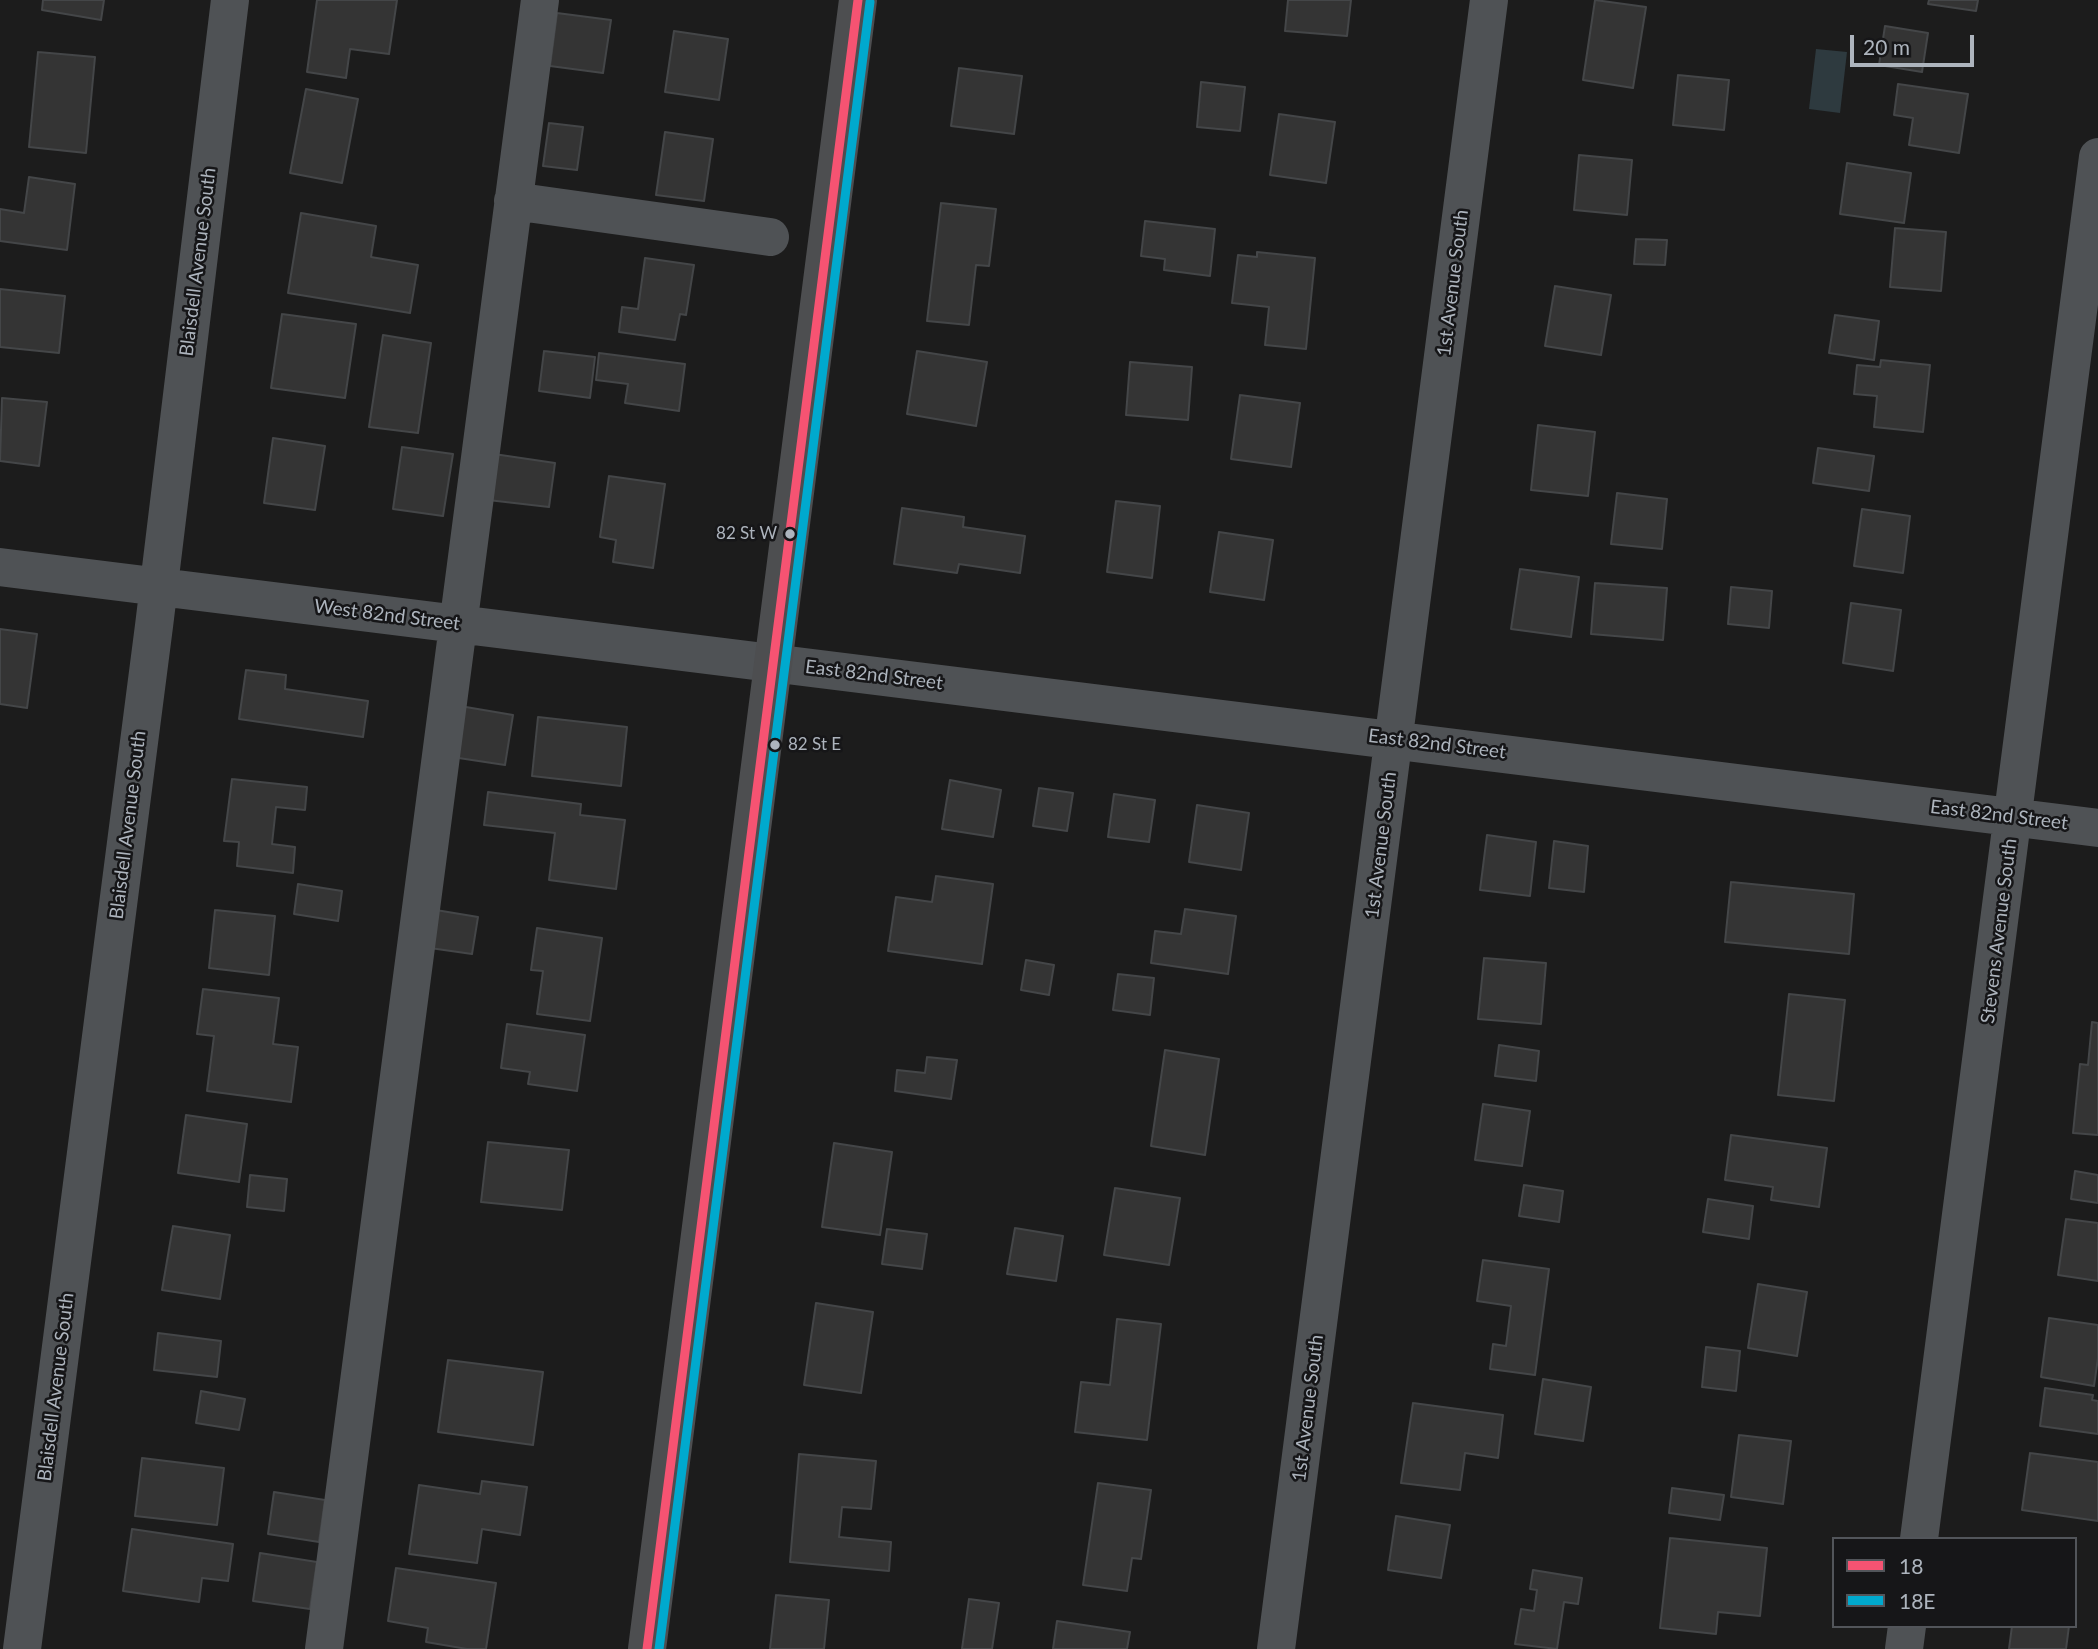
<!DOCTYPE html>
<style>
body{margin:0}
#map{position:relative;width:2098px;height:1649px;overflow:hidden;background:#1c1c1c;font-family:Lato,sans-serif}
canvas{display:block}
.legend{position:absolute;left:1832px;top:1537px;width:245px;height:91px;box-sizing:border-box;background:#161618;border:2px solid #52555a;margin:0;padding:9px 12px;list-style:none;font-size:21px;color:#adb4bd}
.legend li{display:flex;align-items:center;gap:14px;height:35px}
.legend b{width:35px;border:2px solid #52555a}
.scale{position:absolute;left:1850px;top:35px;width:124px;height:32px;box-sizing:border-box;border:4px solid #adb4bd;border-top:0;padding-left:9px;font-size:21px;line-height:24px;white-space:nowrap;color:#adb4bd;-webkit-text-stroke:5px #161618;paint-order:stroke}
</style>
<div id="map">
<canvas width="2098" height="1649"></canvas>
<ul class="legend">
<li><b style="height:9px;background:#f65372"></b>18</li>
<li><b style="height:9px;background:#00a9ce"></b>18E</li>
</ul>
<div class="scale">20 m</div>
</div>
<script>
const context = document.querySelector('canvas').getContext('2d');
context.lineJoin = 'round';
function fillPath(path, color) { context.fillStyle = color; context.fill(path, 'evenodd'); }
const shape = rows => new Path2D(rows.map(r => 'M' + r).join(''));
function stroke(path, color, width, dash) { context.strokeStyle = color; context.lineWidth = width; context.lineCap = dash ? 'butt' : 'round'; context.setLineDash(dash || []); context.stroke(path); }
function drawText(font, color, halo, rows, align = 'center') {
  context.font = font + ' Lato,sans-serif'; context.lineWidth = 5; context.setLineDash([]); context.textBaseline = 'middle'; context.strokeStyle = halo; context.fillStyle = color; for (const [text, x, y, turn = 0] of rows) {
    context.save(); context.translate(x, y); context.rotate((+turn || 0) * Math.PI / 180); context.textAlign = isNaN(turn) ? turn : align; if (halo) context.strokeText(text, 0, 0); context.fillText(text, 0, 0); context.restore();
  }
}
fillPath(shape([
 [1816,49,1847,52,1840,113,1809,109]
]), '#2e3a3f');
const building = shape([
 [43,0,104,0,101,20,42,10,43,0],
 [317,0,397,0,389,54,350,49,346,78,307,72,317,0],
 [1288,0,1351,0,1347,36,1285,31,1288,0],
 [1595,0,1646,7,1633,88,1583,80,1595,0],
 [1929,0,1978,0,1976,11,1928,4,1929,0],
 [557,13,611,20,603,73,550,66,557,13],
 [1885,26,1928,33,1922,72,1879,65,1885,26],
 [674,31,728,39,719,100,665,92,674,31],
 [38,52,95,57,86,153,29,147,38,52],
 [959,68,1022,76,1014,134,951,126,959,68],
 [1678,75,1729,80,1724,130,1673,125,1678,75],
 [1201,82,1245,87,1240,131,1197,127,1201,82],
 [1898,84,1968,94,1959,153,1909,145,1913,118,1894,115,1898,84],
 [306,89,358,99,342,183,290,173,306,89],
 [1279,114,1335,122,1326,183,1270,175,1279,114],
 [549,123,583,127,577,170,543,166,549,123],
 [665,132,713,139,704,201,656,195,665,132],
 [1579,155,1632,160,1627,215,1574,210,1579,155],
 [1847,163,1911,173,1904,223,1840,214,1847,163],
 [29,177,75,184,67,250,0,241,0,209,24,213,29,177],
 [941,203,996,209,989,266,976,265,969,325,927,321,941,203],
 [301,213,376,226,371,257,418,265,410,313,288,293,301,213],
 [1145,221,1215,229,1210,276,1164,270,1165,259,1141,256,1145,221],
 [1895,228,1946,232,1941,291,1890,287,1895,228],
 [1636,239,1667,240,1665,265,1634,264,1636,239],
 [1257,252,1315,258,1306,349,1265,345,1269,307,1232,303,1238,255,1257,257,1257,252],
 [645,258,694,265,686,315,680,314,675,340,619,332,622,307,638,309,645,258],
 [1555,286,1611,295,1601,355,1545,346,1555,286],
 [0,289,65,296,59,353,0,347,0,289],
 [282,314,356,324,345,398,271,388,282,314],
 [1835,315,1879,321,1874,360,1829,353,1835,315],
 [383,335,431,343,418,433,369,427,383,335],
 [544,351,595,357,590,398,539,391,544,351],
 [917,351,987,362,976,426,907,414,917,351],
 [599,353,685,364,679,411,625,403,628,384,596,380,599,353],
 [1881,360,1930,365,1923,432,1874,427,1877,396,1854,394,1857,365,1880,367,1881,360],
 [1130,362,1192,367,1188,420,1126,415,1130,362],
 [1240,395,1300,403,1291,467,1231,459,1240,395],
 [2,398,47,402,39,466,0,461,2,398],
 [1538,425,1595,432,1588,496,1531,490,1538,425],
 [273,438,325,446,315,510,264,503,273,438],
 [402,447,453,454,443,516,393,509,402,447],
 [1818,448,1874,456,1869,491,1813,483,1818,448],
 [494,454,555,463,549,507,488,500,494,454],
 [609,476,665,484,653,568,613,562,616,540,600,537,609,476],
 [1617,493,1667,499,1662,549,1611,544,1617,493],
 [1116,501,1160,506,1152,578,1107,572,1116,501],
 [902,508,964,517,963,527,1025,536,1020,573,959,564,957,573,894,564,902,508],
 [1862,509,1910,516,1903,573,1854,566,1862,509],
 [1219,532,1273,540,1264,600,1210,592,1219,532],
 [1520,569,1579,577,1571,637,1511,629,1520,569],
 [1595,583,1667,588,1663,640,1591,634,1595,583],
 [1731,587,1772,591,1769,628,1728,624,1731,587],
 [1851,603,1901,610,1893,671,1843,663,1851,603],
 [0,629,37,634,27,708,0,704,0,629],
 [246,670,286,675,285,689,368,701,363,737,239,719,246,670],
 [460,706,513,715,505,765,452,757,460,706],
 [538,717,627,727,621,786,532,776,538,717],
 [232,779,307,787,305,810,276,807,272,844,295,847,293,873,237,866,239,842,224,841,232,779],
 [950,780,1001,790,993,837,942,829,950,780],
 [1039,788,1073,793,1067,831,1033,826,1039,788],
 [488,792,581,804,580,815,625,820,616,889,549,880,555,833,484,825,488,792],
 [1114,794,1155,800,1149,842,1108,837,1114,794],
 [1197,805,1249,813,1241,870,1189,862,1197,805],
 [1487,835,1536,842,1530,896,1480,890,1487,835],
 [1554,841,1588,846,1584,892,1549,888,1554,841],
 [936,876,993,884,982,964,888,951,896,897,932,902,936,876],
 [1731,882,1854,894,1849,954,1725,942,1731,882],
 [298,884,342,891,338,921,294,914,298,884],
 [1185,909,1236,916,1228,974,1151,963,1155,931,1181,934,1185,909],
 [215,910,275,916,269,975,209,968,215,910],
 [436,910,478,917,472,954,430,948,436,910],
 [537,928,602,938,590,1021,537,1014,543,971,531,970,537,928],
 [1484,958,1546,963,1541,1024,1478,1019,1484,958],
 [1026,960,1054,965,1049,995,1021,990,1026,960],
 [1118,974,1154,978,1150,1015,1113,1010,1118,974],
 [203,989,279,998,273,1044,298,1047,291,1102,207,1091,214,1036,197,1034,203,989],
 [1789,994,1845,1000,1834,1101,1778,1095,1789,994],
 [2092,1022,2098,1023,2098,1135,2073,1133,2080,1064,2088,1065,2092,1022],
 [507,1024,585,1035,577,1091,528,1084,530,1072,501,1068,507,1024],
 [1499,1045,1539,1051,1536,1081,1495,1076,1499,1045],
 [1165,1050,1219,1059,1205,1155,1151,1146,1165,1050],
 [927,1057,957,1060,951,1099,895,1091,897,1070,925,1073,927,1057],
 [1483,1104,1530,1111,1522,1166,1475,1160,1483,1104],
 [186,1115,247,1124,239,1182,178,1173,186,1115],
 [1731,1135,1827,1148,1819,1207,1771,1200,1773,1187,1725,1180,1731,1135],
 [488,1142,569,1150,562,1210,481,1202,488,1142],
 [834,1143,892,1152,880,1235,822,1227,834,1143],
 [2075,1171,2098,1175,2098,1203,2071,1199,2075,1171],
 [250,1175,287,1179,284,1211,247,1207,250,1175],
 [1524,1185,1563,1191,1559,1222,1519,1216,1524,1185],
 [1115,1188,1180,1198,1169,1265,1104,1255,1115,1188],
 [1708,1199,1753,1206,1749,1239,1703,1232,1708,1199],
 [2066,1219,2098,1223,2098,1281,2058,1275,2066,1219],
 [173,1226,230,1235,220,1299,162,1290,173,1226],
 [1015,1228,1063,1236,1056,1281,1007,1274,1015,1228],
 [887,1229,927,1234,922,1269,882,1264,887,1229],
 [1483,1260,1549,1269,1535,1375,1490,1369,1493,1344,1506,1346,1511,1306,1477,1301,1483,1260],
 [1758,1284,1807,1292,1797,1356,1748,1348,1758,1284],
 [816,1303,873,1312,861,1393,804,1385,816,1303],
 [2049,1318,2098,1325,2098,1358,2094,1386,2041,1377,2049,1318],
 [1117,1319,1161,1324,1147,1440,1075,1432,1081,1382,1110,1385,1117,1319],
 [158,1333,221,1341,217,1377,154,1370,158,1333],
 [1706,1347,1740,1351,1736,1391,1702,1387,1706,1347],
 [448,1360,543,1372,533,1445,438,1432,448,1360],
 [1543,1379,1591,1387,1583,1441,1535,1434,1543,1379],
 [2045,1388,2093,1395,2092,1400,2098,1401,2098,1434,2040,1426,2045,1388],
 [201,1391,245,1399,239,1430,196,1423,201,1391],
 [1413,1403,1503,1415,1498,1458,1465,1453,1460,1490,1401,1483,1413,1403],
 [1739,1435,1791,1441,1783,1504,1731,1497,1739,1435],
 [2030,1453,2098,1462,2098,1521,2022,1510,2030,1453],
 [799,1454,876,1461,871,1509,842,1507,839,1537,891,1542,889,1571,790,1562,799,1454],
 [142,1458,224,1468,217,1525,135,1516,142,1458],
 [482,1481,527,1487,520,1535,482,1529,477,1563,409,1554,419,1485,480,1494,482,1481],
 [1098,1483,1151,1490,1141,1559,1132,1558,1127,1591,1083,1585,1098,1483],
 [1672,1488,1724,1495,1720,1520,1669,1513,1672,1488],
 [274,1492,325,1500,319,1542,268,1534,274,1492],
 [1396,1516,1450,1525,1441,1578,1388,1570,1396,1516],
 [132,1529,233,1544,228,1581,202,1578,199,1602,123,1591,132,1529],
 [1670,1538,1767,1548,1760,1616,1718,1612,1716,1634,1660,1628,1670,1538],
 [260,1553,317,1562,310,1609,253,1601,260,1553],
 [396,1568,496,1583,486,1649,467,1649,426,1642,428,1628,388,1621,396,1568],
 [1533,1570,1582,1578,1578,1604,1564,1602,1557,1649,1515,1644,1521,1609,1534,1611,1537,1590,1530,1589,1533,1570],
 [776,1595,829,1600,824,1649,770,1649,776,1595],
 [969,1599,999,1603,992,1649,962,1649,969,1599],
 [1057,1621,1130,1632,1127,1649,1053,1649,1057,1621],
 [2012,1626,2069,1626,2066,1649,2009,1649,2012,1626]
]);
fillPath(building, '#343434');
stroke(building, '#444648', 2);
stroke(shape([
 [513,201,770,237],
 [0,567,2098,828],
 [1919,1539,2098,157],
 [22,1649,154,626,230,0],
 [324,1649,540,0],
 [1276,1649,1489,0],
 [1904,1649,1907,1626]
]), '#4f5255', 38);
stroke(shape([
 [647,1649,858,0]
]), '#4d4e50', 38);
stroke(shape([
 [647,1649,858,0]
]), '#f65372', 9);
stroke(shape([
 [659,1649,870,2]
]), '#00a9ce', 9);
for (const [x, y, r, color] of [
 [790,534,6,"#adb4bd"],
 [775,745,6,"#adb4bd"]
]) { const dot = new Path2D(); dot.arc(x, y, r, 0, 2 * Math.PI); context.fillStyle = color; context.fill(dot); stroke(dot, '#161618', 2.5); }
drawText('17px', '#adb4bd', '#161618', [
 ["82 St W",777,534],
 ["82 St E",788,745,"left"]
], 'right');
drawText('19px', '#adb4bd', '#161618', [
 ["Blaisdell Avenue South",198,262,-83],
 ["1st Avenue South",1453,283,-83],
 ["West 82nd Street",387,615,7],
 ["East 82nd Street",874,675,7],
 ["East 82nd Street",1437,744,7],
 ["East 82nd Street",1999,815,7],
 ["Blaisdell Avenue South",128,825,-83],
 ["1st Avenue South",1381,845,-83],
 ["Stevens Avenue South",1999,931,-83],
 ["Blaisdell Avenue South",56,1387,-83],
 ["1st Avenue South",1308,1408,-83]
]);
</script>
